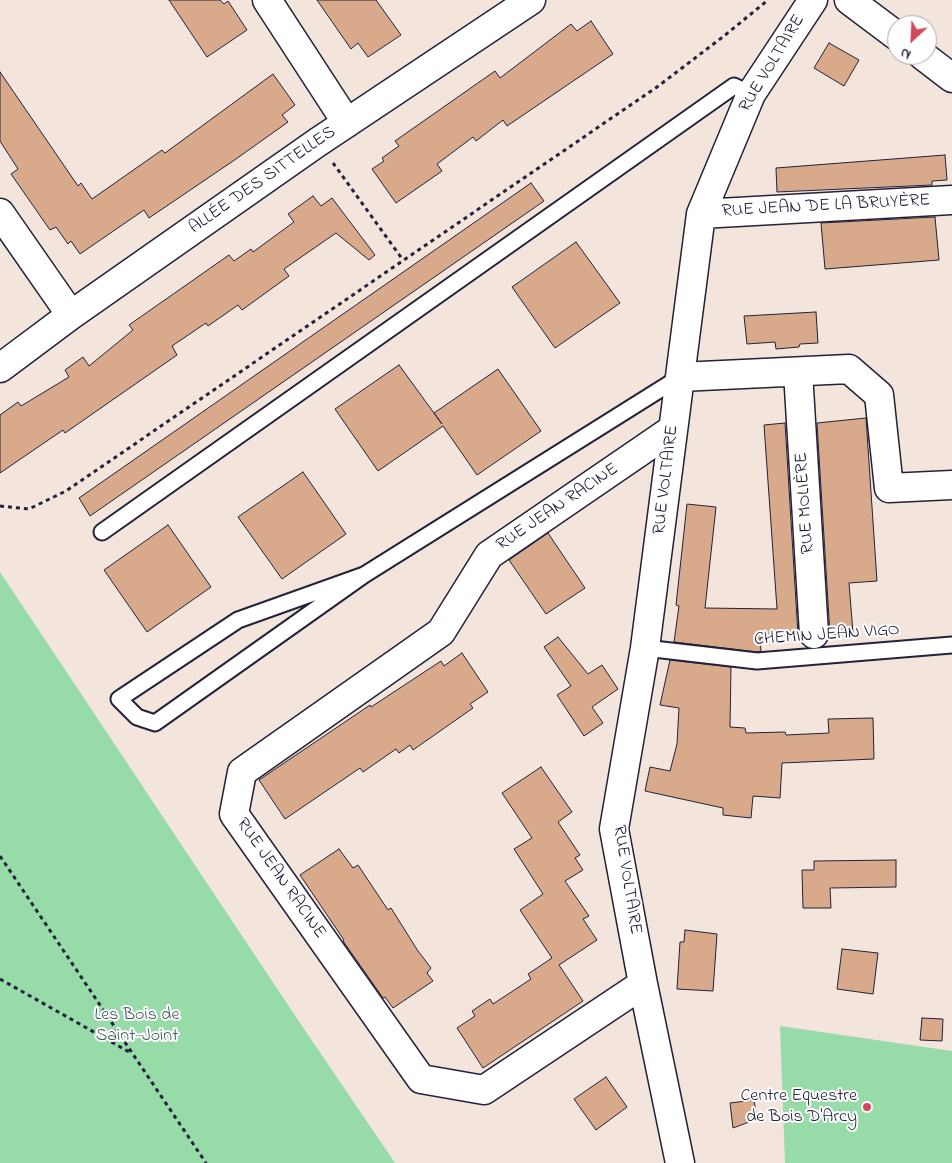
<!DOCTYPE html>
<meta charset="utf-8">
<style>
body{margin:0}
#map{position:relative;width:952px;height:1163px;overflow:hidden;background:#f3e5dc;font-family:"Indie Flower",sans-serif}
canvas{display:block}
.north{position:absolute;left:887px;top:15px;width:50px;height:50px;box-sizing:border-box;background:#fff;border:1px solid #a7a7b1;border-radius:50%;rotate:205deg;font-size:14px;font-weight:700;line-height:20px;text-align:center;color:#22223b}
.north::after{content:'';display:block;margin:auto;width:18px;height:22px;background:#d1495b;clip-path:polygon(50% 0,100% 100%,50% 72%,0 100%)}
</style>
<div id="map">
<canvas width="952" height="1163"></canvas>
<div class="north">N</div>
</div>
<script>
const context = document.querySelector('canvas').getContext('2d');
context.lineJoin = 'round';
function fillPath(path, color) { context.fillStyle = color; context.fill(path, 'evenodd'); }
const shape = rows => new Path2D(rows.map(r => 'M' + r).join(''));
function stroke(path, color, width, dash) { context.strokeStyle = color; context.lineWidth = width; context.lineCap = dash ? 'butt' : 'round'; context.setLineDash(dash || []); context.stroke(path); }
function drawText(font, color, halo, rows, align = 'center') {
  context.font = font + ' "Indie Flower",sans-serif'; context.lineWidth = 4; context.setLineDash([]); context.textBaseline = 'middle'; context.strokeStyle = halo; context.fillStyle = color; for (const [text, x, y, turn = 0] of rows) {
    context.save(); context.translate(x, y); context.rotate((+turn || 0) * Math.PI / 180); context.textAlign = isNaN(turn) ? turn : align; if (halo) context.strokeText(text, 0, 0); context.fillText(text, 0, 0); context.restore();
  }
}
fillPath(shape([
 [0,572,298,1020,395,1163,0,1163],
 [780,1026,952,1051,952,1163,785,1163]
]), '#96dba8');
const building = shape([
 [169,0,220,0,224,4,228,1,247,30,207,57,169,0],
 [317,0,376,0,401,35,368,57,358,43,351,49,317,0],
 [591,21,613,54,507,126,503,120,476,141,473,137,437,164,442,171,396,203,372,169,384,161,382,158,399,146,395,141,495,71,500,78,571,24,577,31,591,21],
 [829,43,859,60,844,86,814,68,829,43],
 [0,72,78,186,81,183,92,199,162,150,165,153,273,74,295,105,282,115,288,122,236,159,149,218,144,210,80,254,71,241,68,244,56,227,50,230,11,174,18,169,0,141,0,72],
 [945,155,947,180,932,181,932,185,777,192,776,168,945,155],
 [531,183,544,201,90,516,79,498,531,183],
 [313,196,321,206,332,198,375,255,369,260,336,233,284,269,289,276,242,310,238,305,208,326,206,323,172,346,177,355,65,433,63,430,0,473,0,415,18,402,21,406,69,377,65,370,83,357,89,366,133,330,129,325,229,255,234,261,251,249,253,252,294,222,288,214,313,196],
 [935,217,939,260,825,269,821,223,935,217],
 [576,242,620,303,555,348,512,287,576,242],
 [816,312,818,343,800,344,799,347,776,349,775,342,747,344,744,316,816,312],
 [399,365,442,424,434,413,498,369,541,431,477,475,443,426,378,471,335,409,399,365],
 [866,418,877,581,849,583,853,633,830,635,817,423,866,418],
 [785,423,798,635,760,638,761,651,757,652,674,642,679,606,676,605,687,504,716,507,705,608,777,609,764,425,785,423],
 [303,472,346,534,282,579,238,517,303,472],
 [168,525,211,587,147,632,104,570,168,525],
 [548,533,585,588,546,614,509,560,548,533],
 [558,637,588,674,602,665,618,689,592,707,603,723,584,736,557,695,571,686,544,647,558,637],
 [462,653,488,692,470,704,473,708,413,750,410,745,399,753,396,749,363,772,360,768,285,819,259,780,370,705,371,707,441,661,444,666,462,653],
 [670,660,731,667,730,727,745,728,746,733,785,732,786,735,829,733,828,719,873,718,874,759,782,763,780,798,753,796,751,818,723,815,723,808,645,791,650,767,670,771,677,744,679,708,660,705,670,660],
 [541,767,572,812,558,822,580,855,575,858,583,870,565,881,589,916,583,919,597,940,559,965,583,1001,483,1068,457,1028,475,1016,472,1011,490,999,493,1004,531,979,528,974,552,958,520,910,543,894,514,849,532,838,502,793,541,767],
 [339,849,353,868,358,865,388,910,391,908,418,951,431,968,427,973,433,981,393,1008,385,997,383,998,343,941,344,940,300,875,339,849],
 [896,860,896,887,830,888,831,908,803,908,802,870,814,870,814,861,896,860],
 [685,930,717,934,713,991,677,989,680,942,684,942,685,930],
 [842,949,878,953,873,994,837,989,842,949],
 [922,1018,943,1019,942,1041,920,1040,922,1018],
 [606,1077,627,1107,596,1130,574,1099,606,1077],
 [754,1100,757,1119,733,1128,730,1103,754,1100]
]);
fillPath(building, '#d8a98a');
stroke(building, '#22223b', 1);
const lane = shape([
 [102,532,734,86,751,94],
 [364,575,238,620,119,699,137,717,155,723,364,575,680,377],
 [645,648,757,661,952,645]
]);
const street = shape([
 [267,0,347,123],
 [849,0,897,36],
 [922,55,952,78],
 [0,213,71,315],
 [701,214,952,200],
 [0,368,71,315,318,142,531,0],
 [798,372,814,634],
 [680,377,849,369,879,395,889,488,952,485],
 [643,984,484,1090,421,1079,234,814,242,772,441,632,489,555,673,429],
 [680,1163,643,984,614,829,645,648,701,214,751,94,813,0]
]);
stroke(lane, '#22223b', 19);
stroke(street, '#22223b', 31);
stroke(shape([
 [333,163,403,260],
 [0,506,29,509,66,491,657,87,724,36,768,0],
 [0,856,206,1163],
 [0,979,131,1053]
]), '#22223b', 3, [4, 4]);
stroke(lane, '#fff', 15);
stroke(street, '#fff', 28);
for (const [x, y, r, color] of [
 [867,1107,5,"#d1495b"]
]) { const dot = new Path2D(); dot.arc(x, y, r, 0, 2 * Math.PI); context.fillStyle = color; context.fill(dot); stroke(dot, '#fff', 2); }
drawText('18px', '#22223b', '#fff', [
 ["RUE VOLTAIRE",773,64,-59],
 ["ALLÉE DES SITTELLES",263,181,-35],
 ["RUE JEAN DE LA BRUYÈRE",826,207,-3],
 ["RUE VOLTAIRE",667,480,-83],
 ["RUE MOLIÈRE",806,503,-94],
 ["RUE JEAN RACINE",558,508,-34],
 ["CHEMIN JEAN VIGO",827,636,-4],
 ["RUE JEAN RACINE",280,879,55],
 ["RUE VOLTAIRE",626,880,81]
]);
drawText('18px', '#455a5c', '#fff', [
 ["Les Bois de",137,1016],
 ["Saint-Joint",137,1037]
]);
drawText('18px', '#22223b', '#fff', [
 ["Centre Equestre",857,1097],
 ["de Bois D'Arcy",857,1118]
], 'right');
</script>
